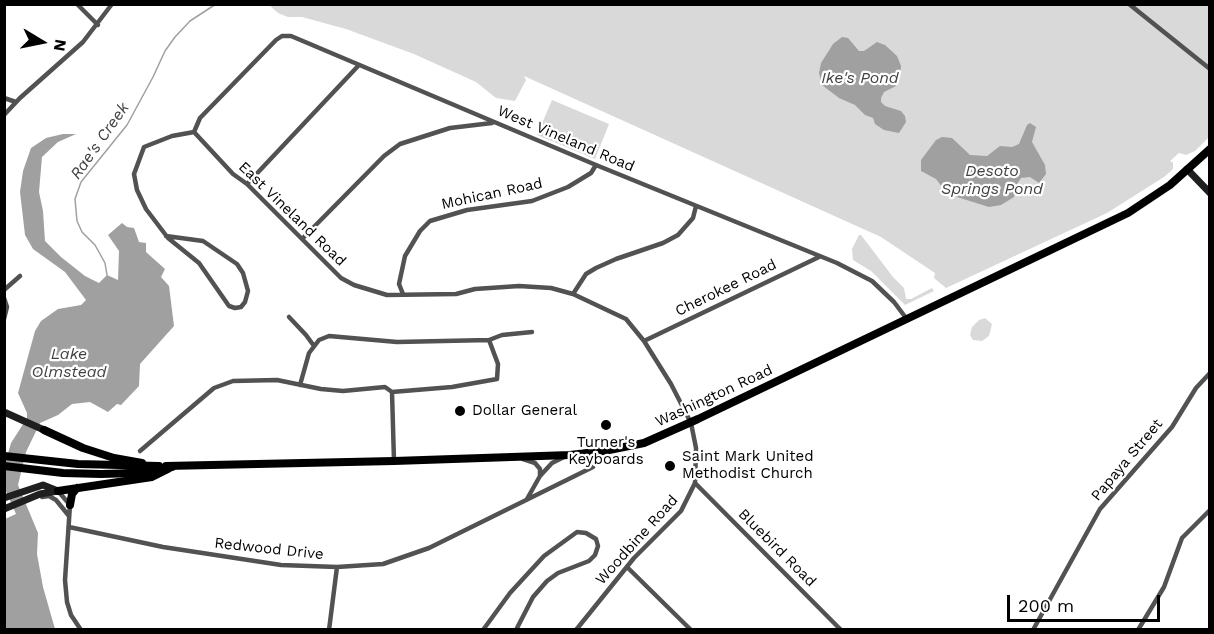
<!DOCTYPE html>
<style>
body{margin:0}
#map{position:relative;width:1214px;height:634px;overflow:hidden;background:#fff;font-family:"Work Sans",sans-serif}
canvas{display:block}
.frame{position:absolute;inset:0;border:6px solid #000;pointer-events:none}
.north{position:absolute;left:12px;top:12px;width:60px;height:60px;-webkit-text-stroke:4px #fff;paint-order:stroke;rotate:100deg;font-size:16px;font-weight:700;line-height:24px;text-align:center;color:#000}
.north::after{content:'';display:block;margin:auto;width:21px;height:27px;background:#000;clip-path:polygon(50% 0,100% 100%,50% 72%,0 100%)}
.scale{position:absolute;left:1007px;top:595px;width:153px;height:27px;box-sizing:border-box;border:3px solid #000;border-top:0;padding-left:8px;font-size:18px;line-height:21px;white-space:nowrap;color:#000;-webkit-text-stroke:4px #fff;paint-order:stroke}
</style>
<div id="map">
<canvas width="1214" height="634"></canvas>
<div class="frame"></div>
<div class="north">N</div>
<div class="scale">200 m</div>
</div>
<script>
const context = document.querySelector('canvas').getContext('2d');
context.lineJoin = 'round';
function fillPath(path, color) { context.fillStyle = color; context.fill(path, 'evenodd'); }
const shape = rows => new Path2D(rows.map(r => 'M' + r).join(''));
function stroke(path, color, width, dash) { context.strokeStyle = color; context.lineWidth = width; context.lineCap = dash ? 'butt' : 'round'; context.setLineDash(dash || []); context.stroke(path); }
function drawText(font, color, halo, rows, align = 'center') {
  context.font = font + ' "Work Sans",sans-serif'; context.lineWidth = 4.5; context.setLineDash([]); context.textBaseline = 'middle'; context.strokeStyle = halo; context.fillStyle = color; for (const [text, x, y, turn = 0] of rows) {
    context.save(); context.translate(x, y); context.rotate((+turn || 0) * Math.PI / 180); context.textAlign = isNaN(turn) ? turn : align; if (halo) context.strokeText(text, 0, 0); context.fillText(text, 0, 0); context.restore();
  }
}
fillPath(shape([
 [269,5,1209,5,1209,137,1195,151,1186,155,1179,153,1170,161,1173,163,1173,169,1164,177,1107,213,946,288,934,278,935,273,881,237,524,76,526,80,515,101,496,98,476,82,414,54,346,29,302,17,288,17,278,13],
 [552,100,609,124,595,159,537,135],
 [859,235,861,235,893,277,904,288,906,299,911,299,932,288,934,291,905,305,871,271,853,260,852,249],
 [985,318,992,324,989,336,982,341,973,340,970,335,972,327,979,320]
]), '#d9d9d9');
fillPath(shape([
 [842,37,848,38,859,51,864,51,877,42,885,45,897,56,901,66,900,77,896,86,884,92,881,98,881,102,885,106,901,111,905,116,906,122,899,133,884,130,875,124,873,118,865,115,855,105,839,98,822,85,819,73,821,63,833,44],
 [1030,123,1036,127,1032,142,1045,165,1046,174,1039,183,1030,177,1021,178,1017,184,1014,197,1001,205,989,207,957,197,942,187,936,179,921,171,921,160,936,140,942,137,952,138,970,155,987,156,1000,146,1012,147,1019,144,1027,125],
 [63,134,76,134,58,142,42,157,39,192,43,211,45,241,61,257,85,276,99,283,107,275,118,280,119,251,108,235,122,223,127,227,134,228,139,242,146,243,146,252,165,269,161,277,169,286,174,326,140,364,139,386,121,405,117,404,108,412,90,402,72,404,58,415,40,423,26,452,18,485,38,533,37,554,43,587,55,629,5,630,5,519,16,514,5,489,5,464,11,443,27,418,27,413,18,393,35,331,41,321,58,309,81,305,86,300,65,272,33,249,25,235,20,192,23,171,31,148,46,138]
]), '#a0a0a0');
stroke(shape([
 [107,275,105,263,95,245,82,232,77,221,75,199,81,182,127,125,153,77,165,51,175,37,190,21,216,4]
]), '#a0a0a0', 1.5);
stroke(shape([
 [1200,115,1210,104]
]), '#d9d9d9', 4.5, [4.5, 2]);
stroke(shape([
 [77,4,98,25],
 [1129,4,1210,69],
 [4,98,16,102],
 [4,115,20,98,83,42,112,4],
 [194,132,233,174,247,184,341,278,354,285,387,295,456,294,475,289,519,286,551,288,573,294,626,319,644,341,671,384,691,423,696,448,695,483,681,511,634,558,576,630],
 [194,132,200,118,276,40,282,36,291,36,596,165,837,263,872,281,894,302,906,318],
 [247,184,359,65],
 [166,236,203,241,237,264,243,273,248,291,245,302,241,307,235,308,229,306,199,263,168,238,146,209,137,190,134,174,144,147,172,136,194,132],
 [302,239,384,156,400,144,450,128,492,123],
 [4,290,20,276],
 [403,294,399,284,405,256,420,231,430,221,467,210,532,201,568,187,591,173,596,165],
 [573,294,586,274,596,268,616,259,663,243,678,235,693,218,696,206],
 [4,298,7,307,4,319],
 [289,317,306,335,314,346],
 [489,340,502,335,532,332],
 [644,341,819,257],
 [300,385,309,353,319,340,329,336,397,342,489,340,498,364,497,379,452,387,392,392],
 [140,451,214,388,233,381,277,380,321,389,343,391,385,387,392,392,394,461],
 [523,459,535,463,540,469,540,476],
 [695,483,841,630],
 [58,491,70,505,65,580,67,602,71,615,81,630],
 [42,497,49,496,56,500,69,516],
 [527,499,540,476,552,463,564,457],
 [69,527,163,547,281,565,337,567,383,564,429,548,593,467],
 [627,567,691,630],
 [329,630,337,567],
 [483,630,510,593,544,556,577,532,586,533,596,539,598,546,595,555,589,561,558,573,547,581,533,597,516,630],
 [1033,630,1100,509,1172,427,1196,388,1210,373],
 [1138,630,1164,587,1182,538,1210,510]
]), '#525252', 4.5);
stroke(shape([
 [1187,169,1210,193],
 [4,412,44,430],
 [4,498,43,485,58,491],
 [4,509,40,494,58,491]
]), '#1f1f1f', 7);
stroke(shape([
 [44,430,83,448,114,458,142,463],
 [166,466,394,461,570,455,604,451,644,443,698,419,1128,213,1170,185,1210,149],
 [58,491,152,477,168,469],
 [70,505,72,494,77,488]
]), '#000', 8);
stroke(shape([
 [4,456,78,464,159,466],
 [4,466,63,473,101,474,136,473,172,467]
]), '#000', 8);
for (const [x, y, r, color] of [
 [460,411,6,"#000"],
 [606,425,6,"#000"],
 [670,466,6,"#000"]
]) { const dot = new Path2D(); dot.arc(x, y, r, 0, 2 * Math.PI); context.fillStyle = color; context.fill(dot); stroke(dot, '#fff', 2); }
drawText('15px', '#000', '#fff', [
 ["West Vineland Road",566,139,23],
 ["Mohican Road",492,194,-12],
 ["East Vineland Road",292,214,44],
 ["Cherokee Road",726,288,-26],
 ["Washington Road",714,396,-25],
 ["Papaya Street",1127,460,-50],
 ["Woodbine Road",637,540,-48],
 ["Bluebird Road",777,548,45],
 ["Redwood Drive",269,549,6]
]);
drawText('15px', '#000', '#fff', [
 ["Dollar General",472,411],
 ["Turner's",606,443,"center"],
 ["Keyboards",606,460,"center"],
 ["Saint Mark United",682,457],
 ["Methodist Church",682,474]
], 'left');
drawText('italic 16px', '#414141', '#fff', [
 ["Ike's Pond",860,78],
 ["Rae's Creek",100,141,-55],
 ["Desoto",992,171],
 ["Springs Pond",992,189],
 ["Lake",69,354],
 ["Olmstead",69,372]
]);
</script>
